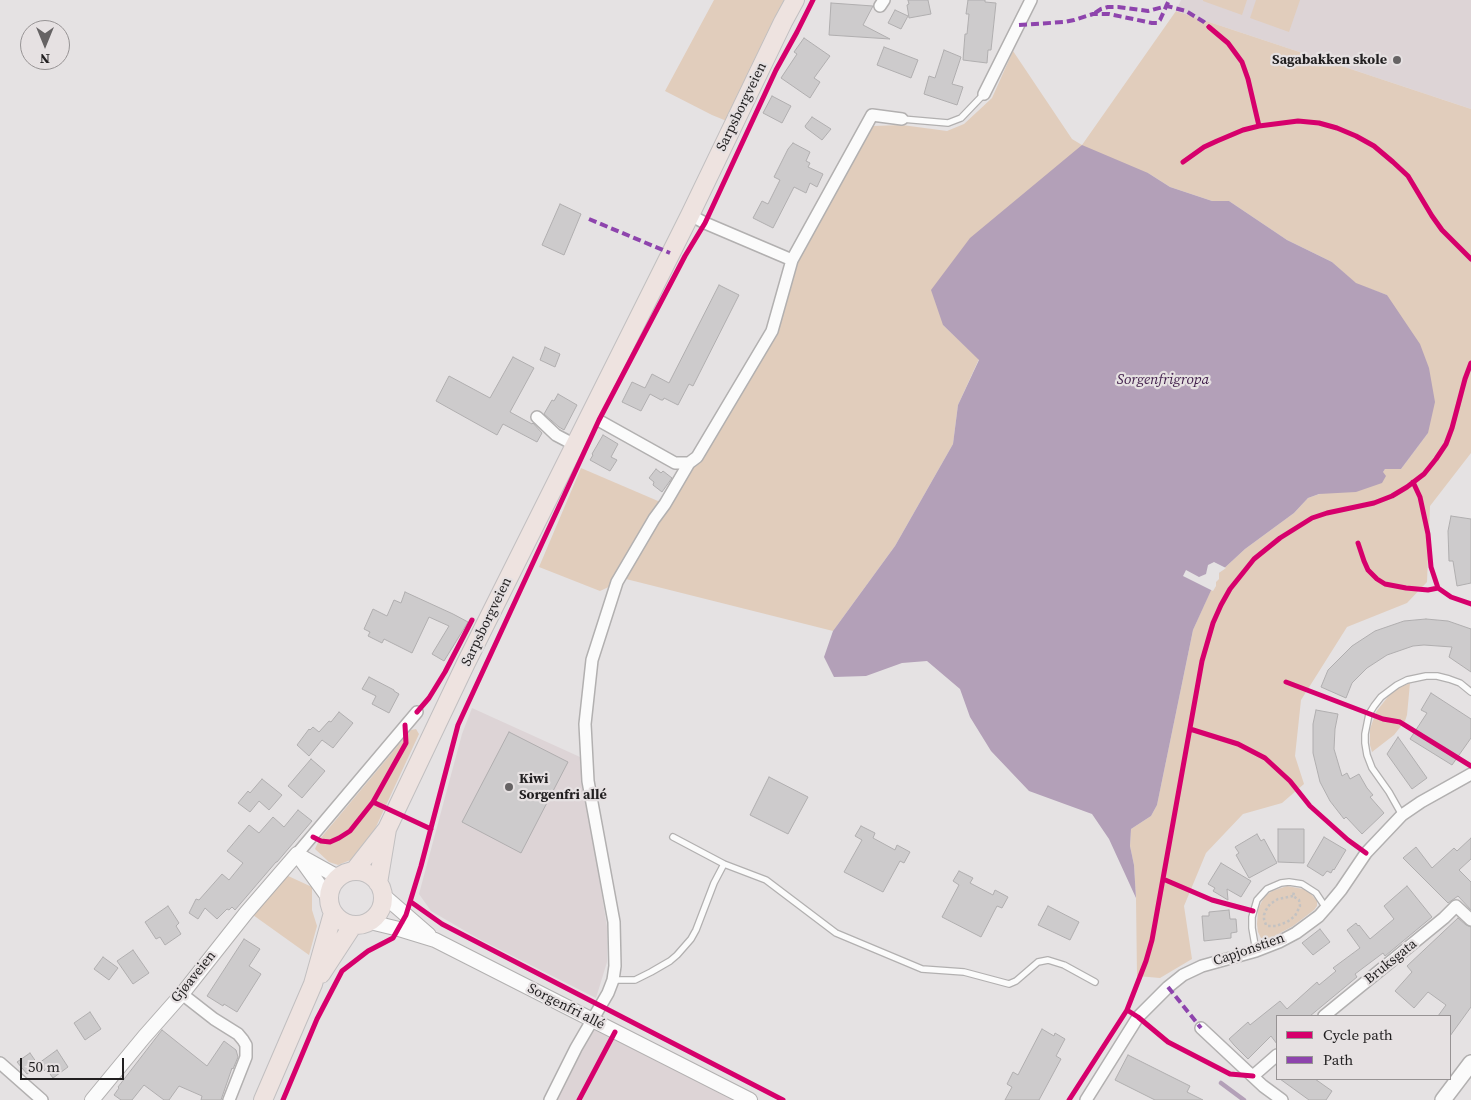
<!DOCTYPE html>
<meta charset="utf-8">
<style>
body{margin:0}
#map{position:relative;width:1471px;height:1100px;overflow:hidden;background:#e5e2e3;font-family:"Source Serif 4",serif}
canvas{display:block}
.legend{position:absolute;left:1276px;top:1015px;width:175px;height:65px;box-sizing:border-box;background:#e6e1e2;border:1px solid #979394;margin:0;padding:6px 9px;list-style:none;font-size:15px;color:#211f20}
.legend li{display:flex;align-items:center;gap:10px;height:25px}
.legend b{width:25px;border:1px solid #979394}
.north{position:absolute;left:20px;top:20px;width:50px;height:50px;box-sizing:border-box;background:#e6e1e2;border:1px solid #979394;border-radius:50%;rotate:180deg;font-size:14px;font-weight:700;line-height:20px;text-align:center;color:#211f20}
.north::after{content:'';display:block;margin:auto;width:18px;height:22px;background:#666364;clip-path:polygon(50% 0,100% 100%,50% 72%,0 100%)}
.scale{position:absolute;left:20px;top:1058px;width:104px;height:22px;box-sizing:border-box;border:2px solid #211f20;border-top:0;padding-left:6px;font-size:15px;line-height:18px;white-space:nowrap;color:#211f20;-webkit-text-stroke:4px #e6e1e2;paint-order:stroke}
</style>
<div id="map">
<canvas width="1471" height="1100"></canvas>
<ul class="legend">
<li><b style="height:6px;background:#d6006c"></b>Cycle path</li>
<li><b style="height:6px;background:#8e44ad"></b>Path</li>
</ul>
<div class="north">N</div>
<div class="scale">50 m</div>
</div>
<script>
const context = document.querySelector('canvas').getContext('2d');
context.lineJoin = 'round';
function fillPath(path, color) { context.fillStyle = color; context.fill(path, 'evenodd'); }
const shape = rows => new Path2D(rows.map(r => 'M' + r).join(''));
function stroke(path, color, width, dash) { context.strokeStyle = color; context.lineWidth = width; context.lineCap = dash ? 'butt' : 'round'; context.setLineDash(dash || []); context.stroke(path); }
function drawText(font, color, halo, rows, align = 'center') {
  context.font = font + ' "Source Serif 4",serif'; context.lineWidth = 4.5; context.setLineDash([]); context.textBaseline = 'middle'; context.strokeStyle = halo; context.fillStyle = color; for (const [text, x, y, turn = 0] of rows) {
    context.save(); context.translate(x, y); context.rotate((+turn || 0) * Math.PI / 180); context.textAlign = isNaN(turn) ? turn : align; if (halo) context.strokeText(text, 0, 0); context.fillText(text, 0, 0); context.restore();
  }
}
fillPath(shape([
 [1181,0,1471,0,1471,109,1176,11],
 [472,708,580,757,607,927,607,962,596,998,479,939,431,911,419,894,462,734],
 [592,1020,750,1100,550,1100]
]), '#ddd4d6');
fillPath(shape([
 [714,0,795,0,734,124,712,115,665,91],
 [1203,0,1247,0,1242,15,1203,1],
 [1256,0,1300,0,1289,32,1250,18],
 [1176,11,1471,109,1471,453,1430,506,1427,582,1407,603,1347,627,1301,700,1295,756,1304,784,1282,803,1243,814,1206,853,1184,906,1192,959,1160,978,1137,976,1136,898,1134,865,1130,846,1131,829,1151,816,1157,805,1193,630,1211,590,1219,573,1245,549,1294,513,1308,498,1383,472,1385,469,1401,469,1428,433,1387,295,1356,284,1332,262,1287,240,1229,201,1212,201,1170,187,1148,173,943,325,979,359,958,405,953,444,895,546,833,631,626,579,600,591,539,567,581,468,665,504,775,327,791,261,872,126,902,125,947,131,964,124,992,98,1013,51,1072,139,1082,145],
 [1410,683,1407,715,1405,721,1394,735,1372,752,1370,745,1370,729,1376,712,1390,694,1400,687],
 [416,729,419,734,363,855,338,865,329,862,315,849,319,840,411,730],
 [286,875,312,887,312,910,317,926,309,955,253,915],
 [1287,886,1303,889,1310,893,1317,901,1317,906,1314,910,1293,926,1271,938,1261,938,1258,932,1257,924,1258,910,1261,903,1265,896,1272,891]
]), '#e1cdbc');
fillPath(shape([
 [1082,145,1148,173,1170,187,1212,201,1229,201,1287,240,1332,262,1356,283,1387,295,1420,344,1429,368,1435,402,1428,433,1401,469,1385,469,1383,472,1386,476,1382,483,1356,492,1319,494,1308,498,1294,513,1245,549,1219,573,1193,630,1157,805,1151,816,1131,829,1130,846,1134,865,1136,898,1109,839,1092,814,1029,791,991,751,970,717,960,689,927,661,902,663,866,676,834,677,824,657,833,631,895,546,953,444,958,405,979,360,943,325,931,290,970,238]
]), '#b3a0b8');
fillPath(shape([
 [1214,562,1226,568,1219,573,1219,579,1216,582,1216,586,1213,591,1183,576,1186,570,1199,577,1206,574,1208,565]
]), '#e5e2e3');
stroke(shape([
 [1221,1083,1244,1100]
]), '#b3a0b8', 4.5);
const building = shape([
 [908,0,928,0,931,14,909,18,907,5,909,4,908,0],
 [968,0,985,0,985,2,996,3,991,50,988,50,987,63,963,60,965,34,967,34,969,14,966,14,968,0],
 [831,3,873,6,863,25,890,39,829,35,831,3],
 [895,10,908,16,901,29,888,23,895,10],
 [804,38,830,56,814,78,820,82,810,98,781,78,797,54,794,52,804,38],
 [884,47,918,60,911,78,877,65,884,47],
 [944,50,961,57,952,84,963,87,957,105,924,94,929,76,935,78,944,50],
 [772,96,791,106,782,123,763,113,772,96],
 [812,117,831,129,822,140,806,128,805,126,812,117],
 [793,143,810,152,806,161,810,163,808,167,823,174,817,187,810,183,806,193,794,187,773,228,753,218,762,201,768,204,780,180,774,177,788,149,793,143],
 [560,204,581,214,564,255,542,245,560,204],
 [719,285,739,295,693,386,689,384,678,405,664,398,663,400,661,400,650,394,641,411,622,402,632,382,645,388,652,374,669,383,719,285],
 [545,347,560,354,555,367,540,360,545,347],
 [513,357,534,368,510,412,532,424,533,423,542,433,537,442,503,424,497,435,436,401,449,376,490,398,513,357],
 [558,394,577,405,564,430,559,427,544,414,552,400,554,401,558,394],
 [603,435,618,444,611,457,617,460,610,471,590,460,593,455,592,454,603,435],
 [656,469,661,473,663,471,672,478,662,492,653,485,654,482,649,478,656,469],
 [1451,516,1471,519,1471,583,1457,586,1453,561,1449,561,1448,531,1451,516],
 [405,592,453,614,468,622,444,661,432,654,449,626,429,617,412,653,384,639,382,643,368,636,370,632,364,629,373,609,387,616,394,600,401,603,405,592],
 [1426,619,1448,621,1471,629,1471,672,1449,657,1452,647,1424,645,1413,646,1387,655,1367,668,1352,683,1346,698,1321,687,1328,670,1352,646,1375,631,1404,621,1426,619],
 [369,677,394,690,394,691,399,694,389,713,372,704,376,696,362,689,369,677],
 [1431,693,1471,719,1471,738,1452,765,1410,739,1427,713,1421,710,1431,693],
 [1316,710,1338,714,1335,729,1334,749,1342,776,1347,773,1350,779,1359,774,1367,788,1373,795,1370,797,1384,813,1362,834,1346,817,1344,819,1330,801,1320,782,1313,753,1313,724,1316,710],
 [339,712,353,723,333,748,322,740,309,756,297,745,309,729,310,730,313,727,319,732,329,721,331,722,339,712],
 [509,732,568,762,521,853,462,822,509,732],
 [1398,737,1427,778,1412,789,1387,754,1398,737],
 [311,759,325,771,302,798,288,786,311,759],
 [769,777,808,797,788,834,750,815,769,777],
 [262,779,282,795,269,810,259,801,250,812,238,803,248,791,250,793,262,779],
 [298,810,312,821,277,862,276,862,235,910,232,907,229,910,227,909,217,919,205,908,198,919,189,913,196,899,199,900,222,874,229,880,243,863,227,851,249,825,259,833,273,817,284,827,298,810],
 [861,826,875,833,873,838,895,850,897,845,910,852,904,863,900,861,883,892,844,872,862,840,855,836,861,826],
 [1278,829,1304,829,1304,863,1278,862,1278,829],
 [1257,834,1261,841,1264,839,1277,863,1249,878,1236,855,1239,853,1235,847,1257,834],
 [1324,837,1346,850,1334,870,1333,869,1331,873,1327,871,1323,876,1307,866,1324,837],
 [1471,838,1471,859,1459,870,1471,882,1471,910,1458,896,1448,903,1403,858,1416,847,1432,868,1454,848,1457,851,1471,838],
 [1221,863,1251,881,1241,897,1227,889,1228,900,1213,891,1215,888,1208,884,1221,863],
 [959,871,973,878,970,883,993,895,995,890,1008,897,1002,908,997,906,981,937,942,917,959,885,953,881,959,871],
 [1407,886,1432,917,1385,956,1383,953,1355,974,1357,977,1310,1016,1277,1016,1277,1044,1271,1036,1248,1059,1234,1045,1229,1039,1248,1022,1250,1025,1280,1001,1287,1009,1317,982,1319,985,1336,971,1333,968,1360,948,1347,930,1356,923,1358,926,1359,925,1370,939,1394,919,1384,906,1407,886],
 [168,906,179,923,176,926,181,934,165,945,160,937,156,939,145,922,168,906],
 [1048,906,1079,922,1070,940,1038,925,1048,906],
 [1229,910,1230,919,1236,919,1237,932,1231,933,1231,938,1204,941,1202,916,1209,916,1209,912,1229,910],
 [1458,918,1466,925,1471,927,1471,1007,1450,1036,1450,1016,1438,1016,1446,1005,1428,992,1414,1008,1395,991,1412,972,1407,966,1458,918],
 [1320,929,1330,942,1313,955,1302,943,1320,929],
 [244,939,260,949,249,966,261,974,237,1012,224,1004,223,1006,207,996,244,939],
 [133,950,149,973,133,984,117,961,133,950],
 [103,957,118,968,109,980,94,969,103,957],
 [90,1012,101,1029,85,1040,74,1023,90,1012],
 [1042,1029,1054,1036,1055,1033,1065,1039,1056,1056,1061,1059,1039,1100,1005,1100,1012,1087,1007,1084,1013,1072,1018,1075,1042,1029],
 [162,1030,207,1066,224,1041,236,1050,238,1057,233,1069,232,1068,221,1100,201,1100,202,1096,179,1086,169,1100,164,1100,144,1085,132,1100,121,1100,114,1095,119,1088,118,1087,162,1030],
 [57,1050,68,1067,53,1078,47,1070,45,1071,39,1063,57,1050],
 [30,1053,39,1066,27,1074,17,1062,30,1053],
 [1128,1055,1190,1086,1187,1092,1203,1100,1155,1100,1115,1080,1128,1055],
 [1280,1079,1315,1079,1332,1091,1326,1100,1309,1100,1280,1079]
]);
fillPath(building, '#cdcbcc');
stroke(building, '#b0aeaf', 1);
const service = shape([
 [902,119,948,123,961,118,984,94],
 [1402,815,1389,792,1372,768,1367,755,1365,743,1365,734,1369,714,1374,706,1381,697,1397,685,1407,680,1426,676,1437,676,1449,679,1460,683,1471,692],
 [673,837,724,864,766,880,836,933,922,969,964,972,1009,984,1016,981,1038,962,1048,960,1064,965,1095,982],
 [1256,951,1252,928,1252,917,1257,900,1267,889,1281,883,1289,882,1302,884,1316,893,1326,908],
 [613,980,635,980,651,972,670,961,677,955,691,939,696,930,714,883,724,864]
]);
const minor = shape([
 [880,6,884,0],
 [984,94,1031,0],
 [690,215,705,223,792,260],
 [589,415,675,463,689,463,697,457,772,331,792,260,872,115,902,119],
 [537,417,556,435,575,445],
 [297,854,417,712],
 [182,994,214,1019,238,1034,243,1040,246,1045,246,1057,229,1100],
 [1324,1016,1444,918,1456,906,1471,920],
 [1201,1028,1263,1086,1282,1100],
 [0,1063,42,1100],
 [1253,1076,1277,1055],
 [550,1100,576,1048,608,993,613,980,615,966,614,922,588,781,585,724,592,660,617,582,654,519,665,504,689,463],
 [1086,1100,1138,1017,1168,987,1183,975,1202,966,1256,951,1279,942,1296,933,1319,916,1326,908,1341,890,1366,853,1402,815,1421,802,1471,774]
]);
const tertiary = shape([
 [297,854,328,897],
 [302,857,338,877],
 [383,895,429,935],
 [370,922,399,929,435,940,750,1100],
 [92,1100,144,1037,182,994,246,913,297,854]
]);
const secondary = shape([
 [1443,1100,1471,1063]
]);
const trunk = shape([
 '329 898a27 27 0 1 1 54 0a27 27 0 1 1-54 0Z',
 [354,871,387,829,466,663,690,215,783,22,795,0],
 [378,883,387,829],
 [321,974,353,925],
 [263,1100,313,984,333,913]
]);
stroke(service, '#b2b0b0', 8);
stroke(minor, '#b2b0b0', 14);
stroke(tertiary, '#b2b0b0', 16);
stroke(secondary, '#b2b0b0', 18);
stroke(trunk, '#c1bfc0', 20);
stroke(shape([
 [1293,896,1278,899,1270,904,1266,910,1264,915,1264,919,1266,925,1268,926,1276,926,1287,922,1295,916,1300,906,1299,900,1293,896,1294,892]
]), '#c3c2c2', 2.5, [2.5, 2.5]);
stroke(service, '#fbfbfb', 5.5);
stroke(minor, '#fbfbfb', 11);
stroke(tertiary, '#fbfbfb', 14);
stroke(secondary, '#fbfbfb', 15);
stroke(trunk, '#eee3e0', 18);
stroke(shape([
 [1095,13,1101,9,1108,7,1118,7,1148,11,1167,6,1186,11,1204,22,1209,27],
 [1019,25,1064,22,1074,20,1093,14,1109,14,1152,23,1157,23,1160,20,1169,0],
 [589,219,670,253],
 [1168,987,1201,1028]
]), '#8e44ad', 4, [8, 4]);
stroke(shape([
 [1209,27,1228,43,1242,62,1248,79,1259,126],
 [1183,162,1204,147,1217,141,1243,130,1259,126,1298,121,1319,123,1337,128,1356,136,1374,146,1393,162,1408,176,1432,216,1442,230,1471,259],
 [1413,482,1420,497,1428,534,1431,567,1438,588,1451,597,1471,604],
 [1358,543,1364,561,1368,570,1377,579,1385,584,1406,588,1428,590,1438,588],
 [1286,682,1383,719,1400,722,1471,766],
 [417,712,429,698,445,672,472,620],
 [1190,729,1238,744,1265,758,1290,781,1310,806,1348,840,1366,853],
 [373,802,406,743,405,725],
 [313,837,321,841,330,842,339,838,350,831,373,802,431,829],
 [1163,879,1212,900,1253,911],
 [411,902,442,924,783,1100],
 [1127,1010,1146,961,1152,940,1202,661,1213,623,1221,605,1230,589,1254,559,1280,538,1312,518,1327,513,1374,503,1392,496,1407,487,1424,474,1436,459,1446,444,1452,428,1465,379,1471,363],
 [283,1100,317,1019,342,971,368,951,393,938,406,915,421,866,458,725,599,420,685,256,705,223,776,70,797,32,813,0],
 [579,1100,615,1032],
 [1069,1100,1127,1010,1138,1017,1168,1042,1230,1074,1253,1076]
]), '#d6006c', 5);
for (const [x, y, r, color] of [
 [1397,60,5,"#666364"],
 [509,787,5,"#666364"]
]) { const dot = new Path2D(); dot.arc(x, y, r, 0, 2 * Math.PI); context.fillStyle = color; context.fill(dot); stroke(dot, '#e6e1e2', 2); }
drawText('bold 14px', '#211f20', '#e6e1e2', [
 ["Sagabakken skole",1387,60],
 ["Kiwi",519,779,"left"],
 ["Sorgenfri allé",519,795,"left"]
], 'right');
drawText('14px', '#211f20', '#e6e1e2', [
 ["Sarpsborgveien",742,107,-64],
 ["Sarpsborgveien",487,622,-64],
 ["Capjonstien",1249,950,-19],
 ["Bruksgata",1391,962,-39],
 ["Gjøaveien",194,977,-51],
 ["Sorgenfri allé",566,1007,27]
]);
drawText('italic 15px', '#3f1c49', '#e6e1e2', [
 ["Sorgenfrigropa",1163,380]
]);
</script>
